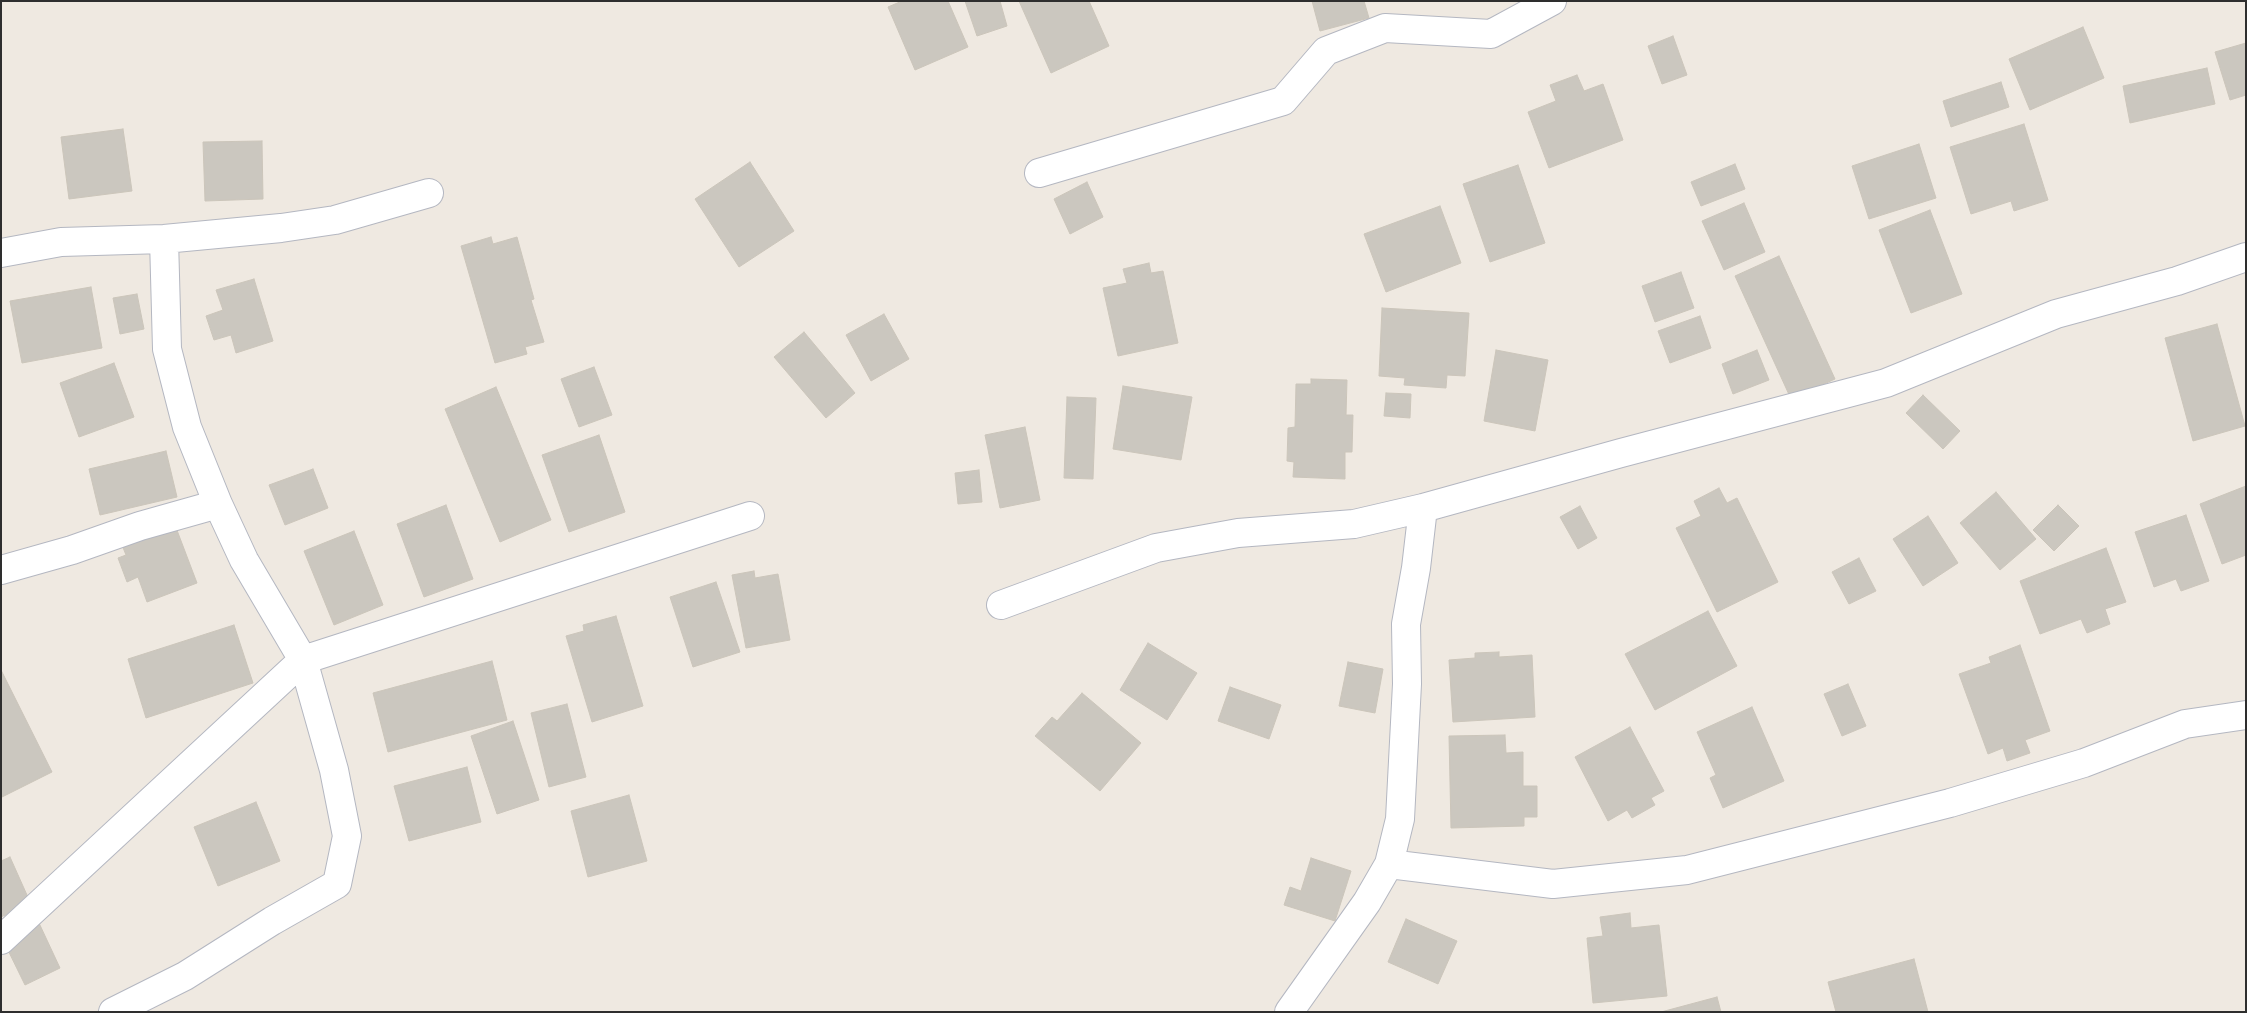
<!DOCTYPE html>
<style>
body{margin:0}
#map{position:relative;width:2247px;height:1013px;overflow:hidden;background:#efe9e1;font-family:"Exo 2",sans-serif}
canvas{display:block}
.frame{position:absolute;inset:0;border:2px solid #2e2e2e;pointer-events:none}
</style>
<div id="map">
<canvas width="2247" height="1013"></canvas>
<div class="frame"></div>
</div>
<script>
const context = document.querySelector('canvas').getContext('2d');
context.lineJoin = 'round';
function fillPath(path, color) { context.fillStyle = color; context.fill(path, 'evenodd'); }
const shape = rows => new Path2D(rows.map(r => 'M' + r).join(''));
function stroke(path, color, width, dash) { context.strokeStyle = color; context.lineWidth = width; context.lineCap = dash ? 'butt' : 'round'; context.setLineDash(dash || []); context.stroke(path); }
const building = shape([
 [902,1,948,1,968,47,915,70,888,7,902,1],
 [965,1,1000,1,1007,26,977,36,965,1],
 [1019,1,1089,1,1109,46,1051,73,1019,1],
 [1312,1,1364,1,1369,18,1320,31,1312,1],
 [2083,27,2104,78,2030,110,2009,59,2083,27],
 [1673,36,1687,75,1662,84,1648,46,1673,36],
 [2246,43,2246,95,2230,100,2215,52,2246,43],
 [2207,68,2215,104,2130,123,2123,86,2207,68],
 [1577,75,1584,91,1603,84,1623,140,1549,168,1528,112,1556,101,1550,85,1577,75],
 [2001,82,2009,107,1951,127,1943,101,2001,82],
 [2024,124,2048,200,2014,211,2011,201,1971,214,1950,147,2024,124],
 [123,129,132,191,69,199,61,137,123,129],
 [262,141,263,199,205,201,203,142,262,141],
 [1919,144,1936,198,1869,219,1852,166,1919,144],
 [750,162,794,231,739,267,695,199,750,162],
 [1735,164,1745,189,1701,206,1691,182,1735,164],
 [1518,165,1545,243,1490,262,1463,184,1518,165],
 [1087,182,1103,217,1070,234,1054,199,1087,182],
 [1744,203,1765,252,1724,270,1702,221,1744,203],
 [1440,206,1461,263,1386,292,1364,234,1440,206],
 [1930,210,1962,294,1911,313,1879,230,1930,210],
 [491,237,493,244,517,237,534,299,531,300,544,342,525,347,527,354,495,363,461,246,491,237],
 [1779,256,1835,379,1791,399,1735,276,1779,256],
 [1149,263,1151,273,1163,271,1178,343,1118,356,1103,288,1127,283,1123,269,1149,263],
 [1681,272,1694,308,1655,322,1642,286,1681,272],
 [254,279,273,341,236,353,231,335,214,340,206,316,223,310,216,290,254,279],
 [91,287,102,348,22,363,10,301,91,287],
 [137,294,144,329,120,334,113,298,137,294],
 [1382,308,1469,313,1465,376,1447,375,1446,388,1404,385,1405,378,1379,376,1382,308],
 [884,314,909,359,871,381,846,335,884,314],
 [1700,316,1711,348,1670,363,1658,331,1700,316],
 [2217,324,2245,426,2193,441,2165,338,2217,324],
 [804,332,855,393,826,418,774,357,804,332],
 [1496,350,1548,360,1535,431,1484,421,1496,350],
 [1757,350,1769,380,1733,394,1722,364,1757,350],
 [114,363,134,417,79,437,60,383,114,363],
 [594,367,612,415,579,427,561,379,594,367],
 [1311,379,1347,380,1346,415,1353,415,1352,452,1345,452,1345,479,1293,477,1294,462,1287,461,1288,428,1295,427,1296,384,1311,384,1311,379],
 [1123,386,1192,397,1181,460,1113,449,1123,386],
 [496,387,551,520,500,542,445,409,496,387],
 [1386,393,1411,394,1410,418,1384,416,1386,393],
 [1923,395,1960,431,1943,449,1906,413,1923,395],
 [1067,397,1096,398,1093,479,1064,478,1067,397],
 [1025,427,1040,500,1000,508,985,435,1025,427],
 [599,435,625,512,569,532,542,455,599,435],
 [166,451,177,497,100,515,89,469,166,451],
 [313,469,328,508,285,525,269,485,313,469],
 [979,470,982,502,958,504,955,473,979,470],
 [2246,486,2246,555,2222,564,2200,504,2246,486],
 [1719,488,1727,503,1737,498,1778,582,1717,612,1676,528,1701,516,1694,501,1719,488],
 [1996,492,2036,539,2000,570,1960,523,1996,492],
 [446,505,473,579,424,597,397,524,446,505],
 [2058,505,2079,526,2054,551,2033,530,2058,505],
 [1580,506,1597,538,1578,549,1560,517,1580,506],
 [2186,515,2209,581,2181,591,2176,579,2154,587,2135,532,2186,515],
 [1928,516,1958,563,1923,586,1893,539,1928,516],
 [175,525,197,583,147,602,138,577,127,582,118,558,126,555,122,545,175,525],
 [354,531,383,605,334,625,304,551,354,531],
 [2106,548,2126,602,2105,609,2110,624,2087,633,2081,619,2040,634,2020,581,2106,548],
 [1859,558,1876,591,1849,604,1832,572,1859,558],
 [754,571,755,578,778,574,790,640,746,648,732,575,754,571],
 [716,582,740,652,693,667,670,597,716,582],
 [1708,611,1737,666,1655,710,1625,654,1708,611],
 [616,616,643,706,592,722,566,636,584,631,583,625,616,616],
 [234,625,253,683,146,718,128,659,234,625],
 [1148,643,1197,673,1167,720,1120,690,1148,643],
 [2020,645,2050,731,2025,740,2030,753,2007,761,2003,748,1988,754,1959,674,1991,663,1989,657,2020,645],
 [1499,652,1499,657,1532,655,1535,717,1453,722,1449,660,1475,658,1475,653,1499,652],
 [492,661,507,720,388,752,373,693,492,661],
 [1348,662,1383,669,1375,713,1339,706,1348,662],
 [1,670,52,772,2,797,1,795,1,670],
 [1848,684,1866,726,1842,736,1824,694,1848,684],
 [1230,687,1281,705,1269,739,1218,721,1230,687],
 [1082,693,1141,743,1100,791,1035,736,1052,717,1057,721,1082,693],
 [567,704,586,777,549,787,531,713,567,704],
 [1752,707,1784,781,1723,808,1710,778,1716,775,1697,732,1752,707],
 [513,721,539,800,497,814,471,736,513,721],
 [1630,727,1664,791,1651,798,1655,805,1632,818,1627,810,1608,821,1575,757,1630,727],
 [1505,735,1506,753,1523,752,1523,786,1537,786,1537,817,1524,817,1524,826,1451,828,1449,736,1505,735],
 [467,767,481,822,409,841,394,786,467,767],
 [629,795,647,861,588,877,571,811,629,795],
 [256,802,280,861,218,886,194,827,256,802],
 [10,857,31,904,1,917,1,861,10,857],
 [1311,858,1351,871,1335,921,1284,905,1290,887,1301,891,1311,858],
 [1630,913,1631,928,1659,925,1667,996,1593,1003,1587,938,1603,936,1600,917,1630,913],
 [1406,919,1457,941,1438,984,1388,962,1406,919],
 [39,923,60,968,25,985,3,940,39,923],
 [1914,959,1928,1012,1836,1012,1828,982,1914,959],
 [1717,997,1721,1012,1661,1012,1717,997]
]);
fillPath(building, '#cbc7bf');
stroke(building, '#cbc5ba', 1);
const street = shape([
 [1039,173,1283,101,1326,51,1385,28,1491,34,1552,1],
 [1,253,61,242,164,239,281,228,335,220,429,193],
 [1,570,72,550,140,526,218,504],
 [1001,605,1156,548,1238,533,1354,524,1423,508,1621,453,1886,383,2056,314,2177,281,2246,257],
 [1389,864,1553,884,1687,870,1950,803,2084,763,2185,724,2246,715],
 [1,940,303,660,750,516],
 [113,1012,185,976,272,921,337,884,347,836,334,770,303,660,244,560,218,504,187,427,167,349,164,239],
 [1289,1012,1367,902,1389,864,1400,819,1407,684,1406,624,1416,568,1423,508]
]);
stroke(street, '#b4b7c1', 30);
stroke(street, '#fff', 28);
</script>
